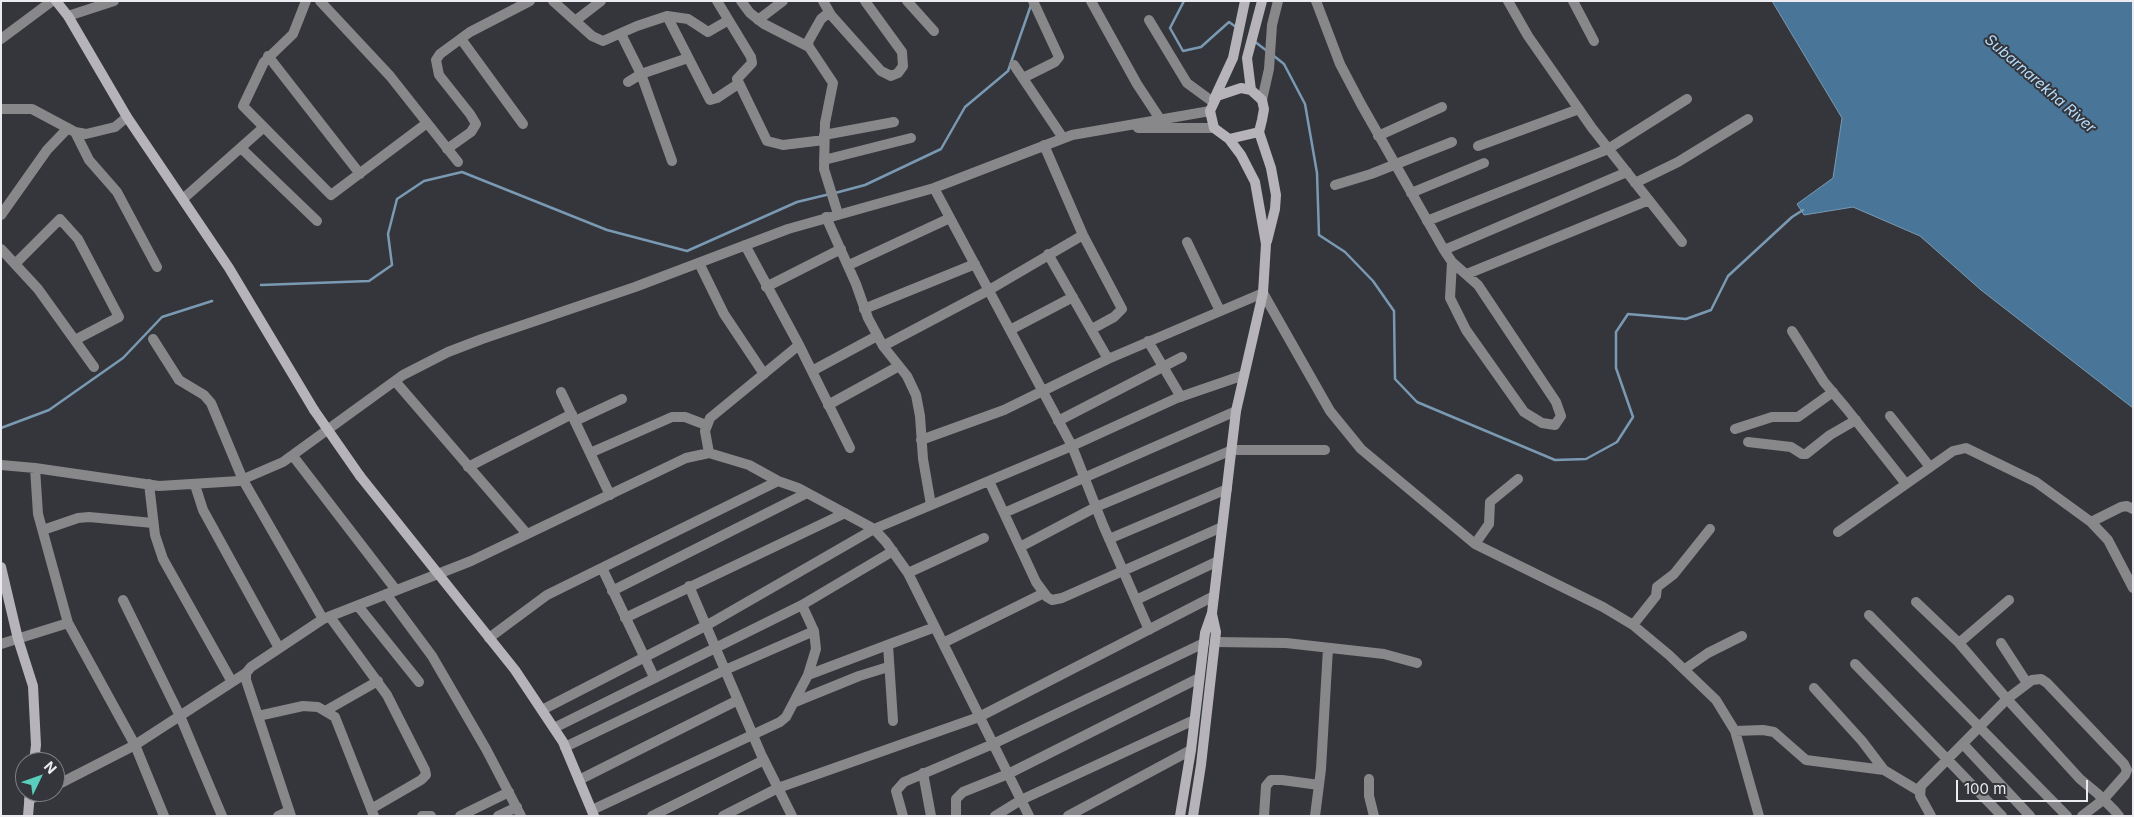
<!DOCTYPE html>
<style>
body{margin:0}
#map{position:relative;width:2134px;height:817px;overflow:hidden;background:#35363c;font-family:Inter,sans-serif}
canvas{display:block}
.frame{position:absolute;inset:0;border:2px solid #ececf0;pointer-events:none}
.north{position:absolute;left:15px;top:752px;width:50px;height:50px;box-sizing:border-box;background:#35363c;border:1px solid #7e7f84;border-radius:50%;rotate:48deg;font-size:14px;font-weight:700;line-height:20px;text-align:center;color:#ececf0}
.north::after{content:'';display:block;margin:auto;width:18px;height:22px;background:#59cebe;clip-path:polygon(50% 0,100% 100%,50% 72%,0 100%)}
.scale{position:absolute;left:1956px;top:780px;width:132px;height:22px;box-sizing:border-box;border:2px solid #ececf0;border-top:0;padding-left:6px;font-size:15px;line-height:18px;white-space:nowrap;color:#ececf0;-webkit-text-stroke:4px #35363c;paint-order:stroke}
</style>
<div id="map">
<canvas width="2134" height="817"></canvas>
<div class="frame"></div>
<div class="north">N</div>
<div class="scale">100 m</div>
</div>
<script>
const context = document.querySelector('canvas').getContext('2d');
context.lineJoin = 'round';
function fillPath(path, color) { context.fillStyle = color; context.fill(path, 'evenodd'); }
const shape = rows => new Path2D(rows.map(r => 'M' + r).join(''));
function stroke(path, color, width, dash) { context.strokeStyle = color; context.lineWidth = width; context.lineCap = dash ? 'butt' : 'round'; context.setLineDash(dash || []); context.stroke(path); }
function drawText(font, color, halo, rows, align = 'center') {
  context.font = font + ' Inter,sans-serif'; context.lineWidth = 4; context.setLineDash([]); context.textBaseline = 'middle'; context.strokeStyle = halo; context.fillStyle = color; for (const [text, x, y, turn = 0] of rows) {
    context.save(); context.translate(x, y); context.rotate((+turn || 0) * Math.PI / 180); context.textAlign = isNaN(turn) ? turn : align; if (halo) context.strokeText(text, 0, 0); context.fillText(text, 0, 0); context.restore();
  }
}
const water = shape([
 [1772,1,2133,1,2133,408,1981,290,1920,236,1853,207,1804,215,1797,204,1833,178,1842,118,1772,1]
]);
fillPath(water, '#497698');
stroke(water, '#7a99b2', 1);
stroke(shape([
 [1184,1,1170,28,1183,51,1201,47,1229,22,1236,27],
 [1254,41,1267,51],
 [1274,56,1284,64,1305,104,1317,173,1319,235,1345,252,1373,281,1394,311,1395,379,1417,402,1555,460,1586,459,1617,442,1633,417,1616,368,1616,332,1628,314,1686,319,1711,310,1728,276,1792,217,1803,210],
 [835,193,865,185,941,149,965,107,1008,71,1031,5],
 [261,285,369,281,392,265,388,234,397,199,424,181,462,172,607,230,687,251,797,202,830,194],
 [1,428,49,410,123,358,162,317,212,301]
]), '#7a99b2', 2.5);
stroke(shape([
 [306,1,293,34,264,62,243,106,331,195,427,123],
 [320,1,390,76,458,162],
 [553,1,592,36,603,41,637,26,667,16,688,19,708,32,727,21],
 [717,1,751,57,752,63,737,79,767,141,783,145,824,140],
 [741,1,750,13,764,24,809,47],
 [823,1,831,15],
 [907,1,934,31],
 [1091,1,1137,84,1160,119],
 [1316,1,1340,64,1361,104,1444,250,1452,262,1478,285,1556,402,1561,416,1555,425,1542,423,1524,412,1466,330,1450,298,1452,262],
 [1508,1,1528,36,1592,128,1682,242],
 [1573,1,1594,41],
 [68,16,114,1],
 [667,16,710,100,717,98,738,84],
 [758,20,783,1],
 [1149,20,1187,83,1213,102],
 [575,21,601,1],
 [621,34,641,74,672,161],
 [1,39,52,1],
 [461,39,523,124],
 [268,56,360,174],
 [1014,65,1063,138],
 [1023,78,1055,62,1059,57,1033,1],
 [628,82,641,74,688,58],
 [1262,100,1269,69,1272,25,1278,1],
 [1,109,32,109,75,132,86,134,115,127,127,117],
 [1138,128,1214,128],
 [75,132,89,160,117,192,157,267],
 [824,135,894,122],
 [1378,136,1442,107],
 [1044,145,1083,235,1122,309,1114,317,1092,329],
 [1478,146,1579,109],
 [242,149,317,221],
 [447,149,471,132,476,124,470,114,439,75,436,60,440,54,470,32,530,1],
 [824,160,911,138],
 [1635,183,1678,162,1748,119],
 [1335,185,1371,174,1452,142],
 [934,188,1072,446,1103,525,1149,630],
 [1411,193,1484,163],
 [184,198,264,127],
 [838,214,824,169,825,123,833,83,809,47,808,42,821,19,826,15,831,15,881,71,891,76,898,73,903,66,902,52,865,1],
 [1,215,47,150,68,128],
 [826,217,856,284,868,318,883,346,907,376,916,395,920,416,923,459,931,505],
 [1427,221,1608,149,1687,99],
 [1187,242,1220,311],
 [745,245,799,345,850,448],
 [1,249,38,289,94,367],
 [1444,250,1627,172],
 [1048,254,1108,359],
 [699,263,724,314,764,374],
 [15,264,60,219,78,239,119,317,75,340],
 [849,265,950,218],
 [1467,274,1649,200],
 [766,287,841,249],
 [864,309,975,264],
 [1010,330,1073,297],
 [1792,331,1824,382,1846,408,1906,484],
 [153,339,179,380,204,395,211,403,243,480,323,619],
 [1148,341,1181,397],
 [883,346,989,290,1083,235],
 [812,371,877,336],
 [395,381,527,534],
 [561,392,610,495],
 [828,405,899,366],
 [1890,416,1930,467],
 [575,421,622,399],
 [1058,421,1182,357],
 [1735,429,1772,417,1798,417,1833,392],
 [921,440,1004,410,1108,359,1263,293,1330,411,1361,449,1475,544,1603,607,1633,625,1669,655,1716,700,1735,731,1759,816],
 [1748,442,1791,447,1802,454,1806,454,1830,435,1856,420],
 [590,453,672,417,685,417,706,425],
 [709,453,705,431,710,418,799,345],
 [293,456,396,590],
 [1,465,35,468,159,486,239,481,283,462,403,375,448,352,482,339,635,287,788,229,934,188,1072,135,1210,111],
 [468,467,572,414],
 [35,468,38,514,68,623,135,745,164,816],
 [989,481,1036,582,1047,597,1052,600,1062,598,1222,527],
 [149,484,155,535,163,559,232,682],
 [195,485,203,510,279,648],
 [1004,513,1236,411],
 [2091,522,2121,507,2127,506,2133,509],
 [43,530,78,518,89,517,153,523],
 [1838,532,1953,451,1966,448,2036,482,2091,522,2108,540,2133,588],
 [1109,539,1227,489],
 [1475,544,1489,524,1490,502,1518,479],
 [1020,547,1096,507,1232,450,1325,450],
 [602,568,654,677],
 [908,573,984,538],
 [689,586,761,754,792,816],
 [612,591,807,493],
 [386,594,432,656,486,749,521,816],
 [123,600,180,716,222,816],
 [1136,600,1218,561],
 [1916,602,1959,643,2007,699,1921,786,1920,796,1931,816],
 [358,606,419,682],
 [1869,615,2067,816],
 [330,617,387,695,425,770,426,775,421,780,371,809],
 [625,618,845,513],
 [1633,625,1656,596,1657,587,1674,574,1710,529],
 [489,638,547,595,778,481],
 [1215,642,1286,643,1384,654,1417,663],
 [943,643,1044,593],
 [1959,643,2009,600],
 [2001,643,2027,683],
 [1,644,68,623],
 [888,645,893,721],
 [1855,664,2002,816],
 [1685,669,1708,653,1742,636],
 [808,675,935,627],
 [1814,688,1862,741,1884,770],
 [795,702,859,676,888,667],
 [327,710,378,681],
 [542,710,709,624,874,529,1072,446,1177,398,1244,375],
 [258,716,303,706,318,707,335,717,374,816],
 [554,728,802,605,893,551],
 [1735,731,1763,730,1774,732,1806,760,1884,770,1919,791],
 [1963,744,2030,816],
 [565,747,725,670,814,631],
 [923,773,931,816],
 [1369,779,1369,796,1374,816],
 [579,780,738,700],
 [55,786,135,745,246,673],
 [29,800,44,792],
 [592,810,780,722,786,717,808,675,816,649,814,631,802,605],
 [278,816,289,811],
 [291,816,246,680,246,673,251,667,323,619,471,561,686,458,709,453,749,465,778,481,798,488,874,529,886,542,908,573,1029,816],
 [422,816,431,816],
 [460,816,509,792],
 [498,816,517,807],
 [652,816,764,760],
 [723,816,778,788,979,717,1214,596],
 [903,816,896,791,904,782,993,744,1204,643],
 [956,816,956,799,963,792,1008,774,1199,678],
 [995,816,1021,800,1194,720],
 [1068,816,1191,750],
 [1264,816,1266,786,1271,780,1282,780,1319,785],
 [1315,816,1321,769,1328,648],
 [2082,816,2103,800,2125,775,2127,770,2124,764,2047,683,2041,679,2032,680,2007,699,2080,779,2098,794,2103,800,2107,803,2114,810,2119,816]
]), '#88878a', 10);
stroke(shape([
 [56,1,68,16,127,117,229,268,314,410],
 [1241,88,1251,90,1262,100,1264,109,1262,120,1259,132,1229,139,1214,128,1210,111,1217,96,1241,88],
 [1251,90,1247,58,1262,1],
 [1214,99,1233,58,1245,1],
 [1259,132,1271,168,1276,195,1275,209,1267,241],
 [360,476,515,670,563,742,594,816],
 [1,567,18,639,33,686,36,745,34,762],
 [28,816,30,792],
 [1180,816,1191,750,1205,633,1212,613,1236,411,1263,293,1266,244,1255,182,1241,155,1229,139],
 [1193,816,1201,765,1216,632,1212,614]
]), '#b6b4b9', 10);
stroke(shape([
 [314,410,360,476]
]), '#b6b4b9', 10);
drawText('italic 15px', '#b4ddfc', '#35363c', [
 ["Subarnarekha River",2040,84,41]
]);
</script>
